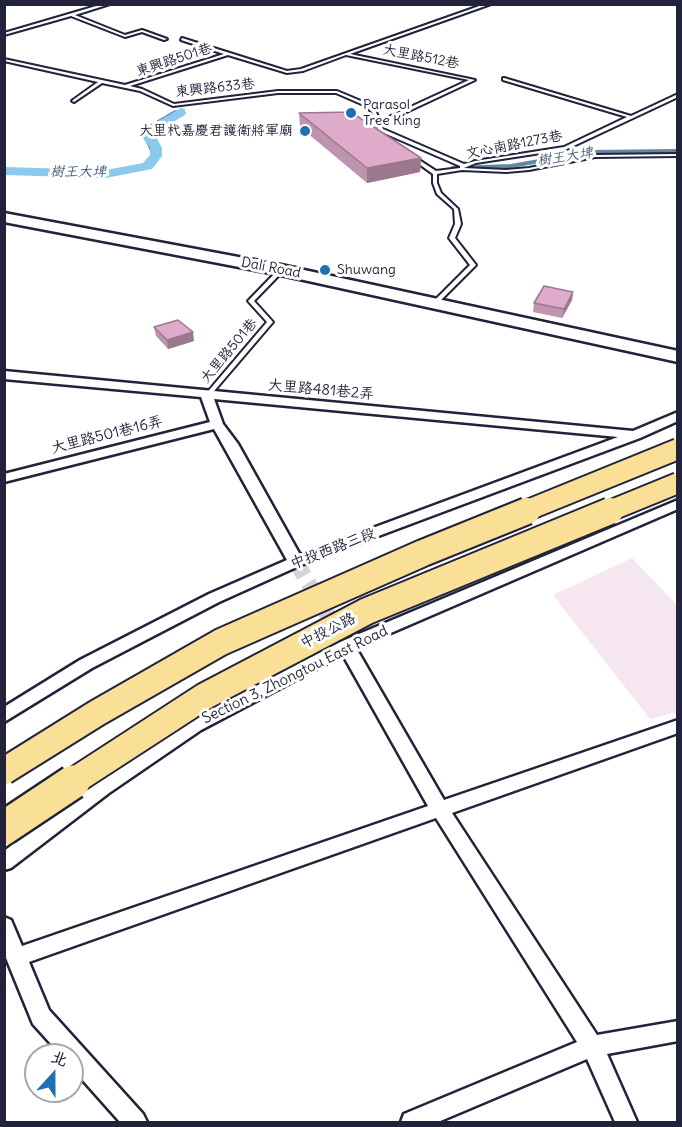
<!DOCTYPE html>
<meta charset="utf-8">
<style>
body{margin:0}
#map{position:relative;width:682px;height:1127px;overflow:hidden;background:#fff;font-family:Delius,"LXGW WenKai TC",sans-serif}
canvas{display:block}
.frame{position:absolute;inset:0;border:6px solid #22223b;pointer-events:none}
.north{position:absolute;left:24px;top:1043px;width:60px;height:60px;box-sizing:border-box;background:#fff;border:2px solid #a7a7b1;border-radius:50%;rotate:21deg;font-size:16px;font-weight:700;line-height:24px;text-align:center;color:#22223b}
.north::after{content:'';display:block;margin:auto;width:21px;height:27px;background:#1f6fb2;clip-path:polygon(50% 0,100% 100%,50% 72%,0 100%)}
</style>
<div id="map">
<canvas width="682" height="1127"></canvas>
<div class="frame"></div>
<div class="north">北</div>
</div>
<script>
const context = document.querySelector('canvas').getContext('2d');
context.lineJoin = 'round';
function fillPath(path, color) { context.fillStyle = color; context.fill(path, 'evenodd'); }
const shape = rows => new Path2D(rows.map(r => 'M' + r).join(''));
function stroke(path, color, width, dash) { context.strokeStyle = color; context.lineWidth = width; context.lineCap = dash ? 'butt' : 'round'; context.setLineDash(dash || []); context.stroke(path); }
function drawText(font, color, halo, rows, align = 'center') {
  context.font = font + ' Delius,"LXGW WenKai TC",sans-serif'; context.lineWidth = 6; context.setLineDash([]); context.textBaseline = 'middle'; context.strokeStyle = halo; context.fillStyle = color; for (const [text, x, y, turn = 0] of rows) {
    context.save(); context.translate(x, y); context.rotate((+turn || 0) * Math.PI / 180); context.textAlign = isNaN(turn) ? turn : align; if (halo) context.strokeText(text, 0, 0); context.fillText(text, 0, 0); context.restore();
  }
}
fillPath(shape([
 [632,558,677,605,677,712,650,719,553,595]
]), '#f5e6ef');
const water = shape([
 [175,111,185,113,155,132,156,144,161,154,154,158,145,138,145,132,151,125,175,111]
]);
fillPath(water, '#8bcaec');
stroke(water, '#6187a5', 1.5);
stroke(shape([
 [453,168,511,166,591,152,678,151]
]), '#6187a5', 4);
fillPath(shape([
 [181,108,185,109,185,115,154,133,162,148,162,156,152,169,106,178,4,175,4,167,106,170,143,163,150,155,150,148,143,138,144,129,181,108]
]), '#8bcaec');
stroke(shape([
 [296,562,346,646]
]), '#d3d3d8', 16, [16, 8]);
const lane = shape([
 [103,4,110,4,75,15,125,35,142,30,167,39,164,40,142,32,125,37,71,16,4,35,4,33,103,4],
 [485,4,491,4,350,54,475,80,381,124,383,129,464,164,475,161,564,147,627,117,503,80,503,78,504,78,631,116,678,94,678,97,567,149,476,163,464,168,506,170,529,168,595,155,678,154,678,156,595,157,529,170,506,172,462,170,437,174,437,183,441,193,458,209,461,224,455,238,476,265,437,304,435,305,433,304,433,302,470,265,449,238,455,224,454,209,437,194,433,183,433,174,412,159,416,158,436,171,460,168,460,166,377,130,377,129,378,128,372,112,366,106,336,93,278,93,173,106,140,91,102,83,74,102,72,101,73,100,98,82,4,61,4,59,125,85,224,54,181,40,182,38,287,71,301,69,485,4],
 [228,55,287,73,303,71,346,55,469,80,380,121,376,112,368,104,337,91,278,91,174,104,142,89,130,86,228,55],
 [281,268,283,269,283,271,254,301,273,322,209,397,205,397,205,395,267,322,248,301,279,269,281,268]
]);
const street = shape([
 [4,371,633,431,678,412,678,421,640,438,301,565,219,602,92,668,4,722,4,707,80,660,209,594,287,560,214,429,4,482,4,474,210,422,201,397,4,379,4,371],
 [214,399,618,437,300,555,238,444,223,424,214,399],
 [678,500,678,509,356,648,444,800,678,720,678,733,452,813,597,1035,678,1021,678,1041,607,1054,637,1122,615,1122,587,1059,438,1122,401,1122,404,1114,577,1042,436,818,29,962,49,1010,143,1114,147,1122,120,1122,72,1068,72,1055,61,1055,33,1024,4,953,4,917,11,920,22,946,428,806,343,655,201,730,109,793,11,868,4,870,4,851,97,783,189,720,340,642,678,500]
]);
const secondary = shape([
 [4,213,281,265,678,351,678,362,281,275,4,222,4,213]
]);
stroke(lane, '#22223b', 4);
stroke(street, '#22223b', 5);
stroke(secondary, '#22223b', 5);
fillPath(lane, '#fff');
fillPath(street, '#fff');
fillPath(secondary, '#fff');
const primaryBridgeFar2 = shape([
 [523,512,678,449],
 [607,512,678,483]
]);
const primaryBridgeFar1 = shape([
 [4,771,97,713,221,642,423,553,527,511],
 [71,783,205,696,367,611,610,511]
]);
const primaryBridge = shape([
 [4,828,73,782]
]);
stroke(primaryBridgeFar2, '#22223b', 24, []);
stroke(primaryBridgeFar1, '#22223b', 30, []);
stroke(primaryBridge, '#22223b', 38, []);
stroke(primaryBridgeFar2, '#fadf96', 20);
stroke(primaryBridgeFar1, '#fadf96', 26);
stroke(primaryBridge, '#fadf96', 33);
fillPath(shape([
 [299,113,421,158,420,172,367,183,300,127],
 [573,292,572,300,562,318,533,312,534,303],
 [154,327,194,341,168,349,156,336]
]), '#bf94ae');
fillPath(shape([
 [421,158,420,172,367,183,367,168],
 [573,292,572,300,562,318,564,309],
 [193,332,194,341,168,349,167,340]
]), '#9b788d');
const building = shape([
 [351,112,421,158,367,168,299,113,351,112],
 [544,286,573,292,564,309,534,303,544,286],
 [178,320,193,332,167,340,154,327,178,320]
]);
fillPath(building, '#deacca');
stroke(building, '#9b788d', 1.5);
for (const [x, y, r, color] of [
 [351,113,6,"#1f6fb2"],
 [305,131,6,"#1f6fb2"],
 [325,270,6,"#1f6fb2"]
]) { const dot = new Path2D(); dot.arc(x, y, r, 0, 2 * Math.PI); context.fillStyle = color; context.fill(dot); stroke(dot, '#fff', 2); }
drawText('14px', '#22223b', '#fff', [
 ["大里路512巷",421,57,11],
 ["東興路501巷",174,60,-18],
 ["東興路633巷",215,88,-6],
 ["文心南路1273巷",514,145,-11],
 ["Dali Road",271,268,11],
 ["大里路501巷",229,351,-50]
]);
drawText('14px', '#22223b', '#fff', [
 ["Parasol",363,105],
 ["Tree King",363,121],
 ["大里杙嘉慶君護衛將軍廟",293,131,"right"],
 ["Shuwang",337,270]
], 'left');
drawText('italic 14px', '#475d79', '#fff', [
 ["樹王大埤",565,157,-9],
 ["樹王大埤",78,172]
]);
drawText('15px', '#22223b', '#fff', [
 ["大里路481巷2弄",321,390,5],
 ["大里路501巷16弄",107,435,-14],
 ["中投西路三段",333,549,-21],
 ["中投公路",328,631,-27],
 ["Section 3, Zhongtou East Road",295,675,-26]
]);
</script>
